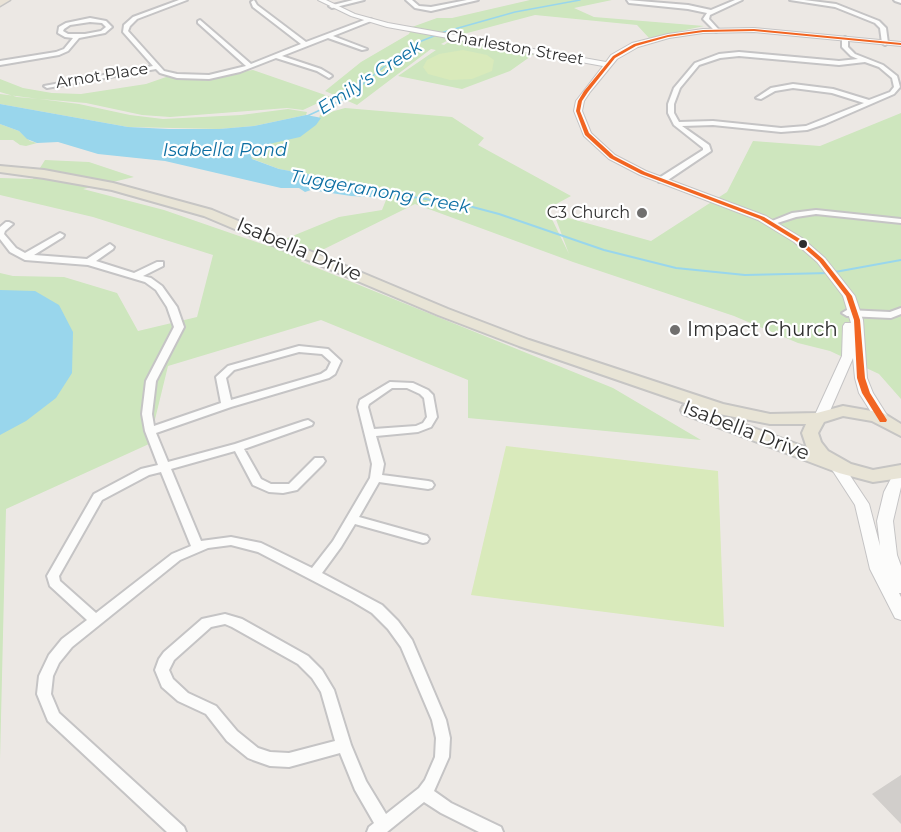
<!DOCTYPE html>
<style>
body{margin:0}
canvas{display:block;background:#ece8e4}
</style>
<canvas width="901" height="832"></canvas>
<script>
const context = document.querySelector('canvas').getContext('2d');
context.lineJoin = 'round';
function fillPath(path, color) { context.fillStyle = color; context.fill(path, 'evenodd'); }
const shape = rows => new Path2D(rows.map(r => 'M' + r).join(''));
function stroke(path, color, width, dash) { context.strokeStyle = color; context.lineWidth = width; context.lineCap = dash ? 'butt' : 'round'; context.setLineDash(dash || []); context.stroke(path); }
function drawText(font, color, halo, rows, align = 'center') {
  context.font = font + ' Montserrat,sans-serif'; context.lineWidth = 4.5; context.setLineDash([]); context.textBaseline = 'middle'; context.strokeStyle = halo; context.fillStyle = color; for (const [text, x, y, turn = 0] of rows) {
    context.save(); context.translate(x, y); context.rotate((+turn || 0) * Math.PI / 180); context.textAlign = isNaN(turn) ? turn : align; if (halo) context.strokeText(text, 0, 0); context.fillText(text, 0, 0); context.restore();
  }
}
fillPath(shape([
 [530,0,612,0,574,8,594,17,704,26,649,38,637,25,535,15,456,36,441,44,444,45,453,39,534,54,510,71,462,89,398,76,436,50,431,49,357,105,325,91,361,62,409,34,412,27,437,18,452,18],
 [253,70,331,97,303,110,287,108,170,117,142,115,86,103,17,97,0,92,0,79,23,88,52,93,81,94,146,84,169,76,185,79],
 [0,94,79,104,130,115,163,119,241,115,288,109,307,112,306,115,254,126,219,129,128,127,0,104],
 [345,108,452,117,484,138,478,145,571,196,547,209,569,254,554,214,651,241,727,192,753,141,820,146,901,113,901,399,879,374,830,351,798,343,734,316,573,262,415,204,300,261,613,388,701,440,468,418,468,380,321,320,168,366,149,444,6,509,0,760,0,273,13,276,64,277,117,293,138,331,197,317,213,255,93,217,0,195,0,178,33,179,45,160,89,162,134,177,83,189,164,210,268,246,339,217,382,210,390,190,279,169,250,158,260,149,281,137,318,121,320,115],
 [0,124,19,131,30,141,37,143,26,146,20,145,13,140,0,140]
]), '#cee6be');
fillPath(shape([
 [463,50,487,55,494,60,492,71,472,79,450,80,428,74,423,67,427,60,439,54],
 [506,446,718,471,724,627,471,595]
]), '#d9eabb');
fillPath(shape([
 [0,104,128,127,169,129,219,129,254,126,306,115,317,117,321,118,316,125,300,137,269,144,250,152,252,159,279,169,318,176,321,179,391,190,387,198,351,196,311,190,305,192,299,188,281,188,165,161,98,154,58,142,37,143,27,139,19,131,0,124],
 [0,290,35,291,59,305,73,332,72,373,56,398,26,421,0,435]
]), '#99d6ec');
stroke(shape([
 [305,117,346,98,397,56,419,42,444,32,515,12,580,0]
]), '#99d6ec', 1.5);
stroke(shape([
 [387,193,465,205,499,214,604,250,676,268,745,275,829,273],
 [835,272,901,260]
]), '#99d6ec', 2);
fillPath(shape([
 [901,775,901,824,872,794]
]), '#d1cecb');
const minor = shape([
 [179,0,187,0,137,19,130,26,128,31,164,71,177,74,209,75,246,66,198,23,198,21,200,20,251,64,301,44,253,7,251,2,254,0,257,5,306,42,367,19,371,19,371,21,333,36,367,49,362,50,328,38,282,56,321,69,331,75,332,76,329,78,317,71,276,58,240,72,209,79,177,78,160,73,156,69,47,88,44,86,153,66,123,32,124,25,133,17,179,0],
 [353,0,364,0,332,8,329,6,353,0],
 [406,0,412,0,419,6,431,7,467,0,478,0,431,11,415,8,406,0],
 [627,0,688,5,711,10,735,0,742,0,710,15,709,19,719,30,716,32,703,19,707,13,688,9,629,3,627,0],
 [790,0,804,0,836,4,879,21,886,28,888,43,885,45,882,43,880,28,875,23,835,7,790,0],
 [894,0,901,0,901,3,895,1,894,0],
 [90,18,106,21,112,27,105,33,79,38,68,51,59,55,0,65,0,61,56,52,64,49,73,38,65,37,58,33,59,27,66,23,90,18],
 [90,22,102,23,106,27,101,31,85,34,68,34,63,31,64,29,70,25,90,22],
 [845,37,848,39,848,47,855,54,883,65,897,76,900,87,894,94,825,124,807,130,781,132,713,125,682,126,709,145,711,151,665,182,659,182,659,178,703,150,703,148,674,125,668,113,668,104,674,88,695,63,719,54,739,52,839,61,858,59,851,56,842,47,842,39,845,37],
 [739,56,839,65,865,62,879,67,892,78,894,87,890,92,869,100,833,89,793,84,771,88,756,98,761,99,775,91,793,88,832,93,864,103,806,126,781,128,713,121,679,122,674,113,674,104,680,88,699,65,720,58,739,56],
 [816,210,901,219,901,223,816,214,796,217,771,225,767,223,792,213,816,210],
 [6,222,9,222,13,224,5,231,4,234,16,248,25,253,60,233,64,235,63,237,34,255,87,259,110,244,114,247,113,249,96,261,134,273,157,262,163,262,163,266,143,276,151,278,162,286,177,307,184,327,156,381,152,414,154,426,221,403,216,377,228,366,299,346,328,349,341,361,335,374,329,378,231,407,156,433,168,462,235,444,304,421,308,420,313,423,312,425,244,449,261,479,271,484,289,484,315,458,323,458,325,461,323,464,297,490,283,493,269,492,253,485,235,451,171,469,201,541,231,537,261,543,312,568,333,541,370,478,372,464,358,407,360,400,390,382,413,383,428,390,433,395,437,417,431,427,418,432,376,436,384,464,382,475,428,481,432,482,434,485,432,488,428,489,379,482,359,517,427,536,429,539,427,542,423,543,355,524,341,547,322,573,382,605,398,621,412,640,446,720,450,738,449,757,434,791,451,803,501,827,503,832,479,832,441,813,424,802,387,832,367,832,369,827,374,823,355,790,340,753,289,767,270,766,253,760,248,758,227,741,206,714,178,701,162,687,155,670,159,659,164,652,202,619,225,614,242,619,308,656,322,670,334,690,351,745,366,781,386,814,419,788,425,780,435,757,436,738,432,720,401,647,388,629,372,613,352,601,258,552,231,545,208,548,180,560,72,647,59,663,53,676,51,694,59,713,184,827,186,832,167,832,48,721,37,694,39,676,49,655,62,639,87,620,50,586,47,576,94,494,141,469,158,465,145,431,142,414,146,381,174,327,167,307,156,290,145,282,88,265,25,260,10,252,0,239,0,227,6,222],
 [299,352,322,354,331,362,327,370,321,374,231,400,226,378,234,370,299,352],
 [392,388,407,388,420,394,424,398,427,417,423,423,416,426,374,429,368,407,369,404,392,388],
 [161,472,191,546,172,554,96,613,60,581,59,576,102,500,149,475,161,472],
 [225,624,232,627,298,664,312,678,321,692,335,741,289,753,270,752,258,748,237,731,216,706,188,693,173,679,169,670,174,660,211,627,225,624],
 [901,308,901,314,891,318,847,316,842,313,847,310,890,312,901,308]
]);
const tertiary = shape([
 [318,0,326,0,355,14,388,23,606,62,611,55,632,43,668,34,703,29,754,28,901,42,901,46,754,32,703,33,669,38,638,47,617,59,590,92,584,101,582,111,591,133,615,155,646,171,766,216,802,238,825,258,855,296,863,320,867,378,873,393,890,420,888,423,878,423,859,393,855,378,853,358,826,420,816,420,814,417,842,356,843,326,845,323,851,323,843,296,817,262,794,242,758,220,640,175,609,159,584,136,574,111,576,101,603,66,387,27,351,16,318,0],
 [836,460,841,462,869,504,880,546,877,521,884,492,896,469,901,467,901,487,893,521,897,555,901,566,901,593,899,593,901,597,901,620,895,618,870,569,855,505,829,465,836,460]
]);
const primary = shape([
 [0,166,44,170,113,183,212,210,448,309,529,340,723,404,770,414,817,413,843,406,883,413,901,424,901,436,872,421,843,416,824,422,818,433,821,442,828,451,851,464,873,470,901,465,901,478,873,482,839,473,683,414,681,410,683,406,695,406,807,448,802,433,806,424,770,424,714,413,519,346,438,315,204,216,112,190,44,178,0,172,0,166]
]);
const trunk = shape([
 [0,0,10,0,0,6,0,0]
]);
stroke(minor, '#c5c4c5', 4);
stroke(tertiary, '#c5c4c5', 2);
stroke(primary, '#c6c5c4', 4);
stroke(trunk, '#c6c5c4', 3);
fillPath(minor, '#fcfcfb');
fillPath(tertiary, '#fcfcfb');
fillPath(primary, '#e8e4d6');
fillPath(trunk, '#e9e2d6');
fillPath(shape([
 [754,29,901,43,901,45,754,31,703,32,668,37,636,46,615,58,588,92,582,101,580,111,589,133,614,156,645,172,764,217,800,239,823,259,852,296,860,320,865,378,870,393,887,420,886,422,880,422,862,393,857,378,854,320,846,296,819,261,796,241,760,219,641,174,610,158,585,135,576,111,578,101,584,91,613,56,634,44,668,35,703,30,754,29]
]), '#f26522');
for (const [x, y, r, color] of [
 [642,213,6,"#706f6e"],
 [803,244,5,"#2e2e2e"],
 [675,330,6,"#706f6e"]
]) { const dot = new Path2D(); dot.arc(x, y, r, 0, 2 * Math.PI); context.fillStyle = color; context.fill(dot); stroke(dot, '#fff', 2); }
drawText('16px', '#2e2e2e', '#fff', [
 ["Charleston Street",515,48,10],
 ["Arnot Place",102,76,-9]
]);
drawText('16px', '#2e2e2e', '#fff', [
 ["C3 Church",630,213]
], 'right');
drawText('italic 18px', '#0d6fa3', '#fff', [
 ["Emily's Creek",370,78,-33],
 ["Isabella Pond",225,151],
 ["Tuggeranong Creek",380,192,10]
]);
drawText('20px', '#2e2e2e', '#fff', [
 ["Isabella Drive",299,250,23],
 ["Isabella Drive",746,431,21]
]);
drawText('20px', '#2e2e2e', '#fff', [
 ["Impact Church",687,330]
], 'left');
</script>
